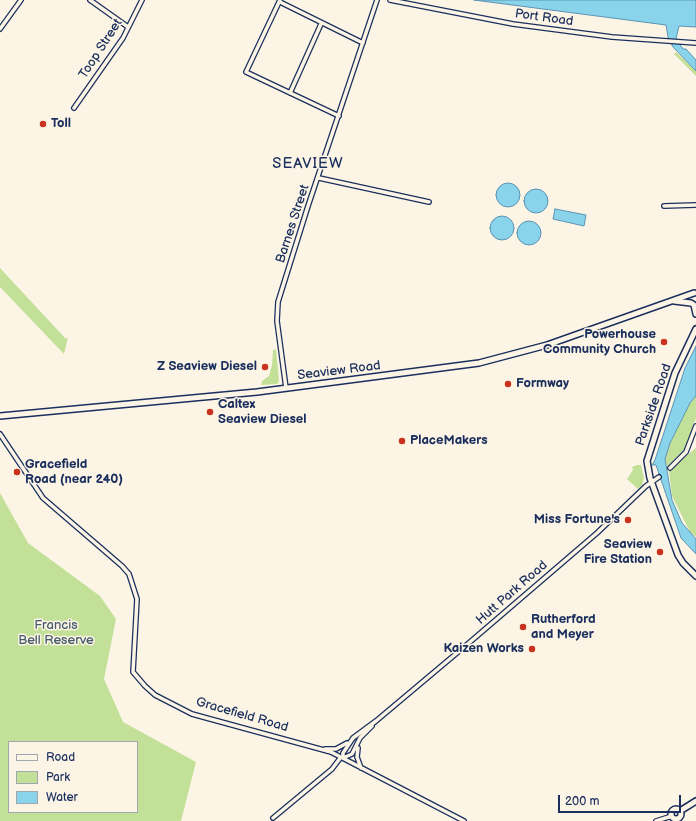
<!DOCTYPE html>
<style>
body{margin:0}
#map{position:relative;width:696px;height:821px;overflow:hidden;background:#fcf5e5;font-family:"Balsamiq Sans",sans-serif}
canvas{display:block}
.legend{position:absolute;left:8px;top:741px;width:130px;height:72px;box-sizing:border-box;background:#fcf5e5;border:1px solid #a2a6af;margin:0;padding:5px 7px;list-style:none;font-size:12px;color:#1b2f5e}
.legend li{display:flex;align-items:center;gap:8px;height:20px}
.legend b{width:20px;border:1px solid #a2a6af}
.scale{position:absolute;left:558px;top:795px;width:123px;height:18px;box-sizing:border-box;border:2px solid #1b2f5e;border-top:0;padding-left:5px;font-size:12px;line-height:14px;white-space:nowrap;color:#1b2f5e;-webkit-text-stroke:3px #fcf5e5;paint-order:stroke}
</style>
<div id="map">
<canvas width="696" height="821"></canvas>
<ul class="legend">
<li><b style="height:5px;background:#fcf5e5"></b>Road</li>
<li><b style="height:11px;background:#c2e098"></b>Park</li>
<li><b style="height:11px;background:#89d4ea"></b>Water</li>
</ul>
<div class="scale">200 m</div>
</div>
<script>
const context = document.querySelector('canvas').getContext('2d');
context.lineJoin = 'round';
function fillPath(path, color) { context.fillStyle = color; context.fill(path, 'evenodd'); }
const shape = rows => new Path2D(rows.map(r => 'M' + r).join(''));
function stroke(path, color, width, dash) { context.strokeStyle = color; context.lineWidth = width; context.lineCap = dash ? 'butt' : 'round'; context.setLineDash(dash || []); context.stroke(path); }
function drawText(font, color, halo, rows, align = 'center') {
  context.font = font + ' "Balsamiq Sans",sans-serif'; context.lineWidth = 3; context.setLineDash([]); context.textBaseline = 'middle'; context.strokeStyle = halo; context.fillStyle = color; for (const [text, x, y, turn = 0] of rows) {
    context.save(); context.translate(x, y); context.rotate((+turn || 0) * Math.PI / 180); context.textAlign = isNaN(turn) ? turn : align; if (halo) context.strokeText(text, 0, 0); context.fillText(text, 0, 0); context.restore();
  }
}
fillPath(shape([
 [676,52,696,71,696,76,674,54],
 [0,268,66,339,68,337,64,354,0,287],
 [276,349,279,381,277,384,261,385,262,381,269,376,272,365,273,350],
 [696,396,696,418,687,446,681,455,667,467,665,459,670,443,690,403],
 [696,448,696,537,690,532,672,496,669,470],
 [637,465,641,465,644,478,642,485,638,489,627,479,633,470,632,467],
 [0,493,28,543,100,596,116,619,104,679,123,722,196,762,181,821,0,821],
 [9,742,137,742,137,812,9,812]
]), '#c2e098');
const water = shape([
 [474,0,696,0,696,27,679,26,676,39,683,49,686,49,696,60,696,71,673,47,668,37,666,25,474,0],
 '496 195a12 12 0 1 1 24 0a12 12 0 1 1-24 0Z',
 '524 201a12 12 0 1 1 24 0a12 12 0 1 1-24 0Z',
 [555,209,586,215,584,226,553,219,555,209],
 '490 228a12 12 0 1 1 24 0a12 12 0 1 1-24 0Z',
 '517 233a12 12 0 1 1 24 0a12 12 0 1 1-24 0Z',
 [696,346,696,396,690,403,670,443,665,459,672,500,682,523,696,539,696,554,681,538,656,465,652,465,655,460,685,368,696,346]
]);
fillPath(water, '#89d4ea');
stroke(water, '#5d92b2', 1);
const street = shape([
 [90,0,128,27],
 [280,0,246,72,339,116],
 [390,0,513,24,612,37,696,43],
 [280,2,363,43],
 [0,29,21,0],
 [290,93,321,24],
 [74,108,123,38,142,0],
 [319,178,429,202],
 [664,206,696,205],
 [286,388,277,321,278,302,308,206,377,0],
 [0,434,43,498,122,566,129,574,137,599,133,672,145,686,155,695,192,714,331,752,464,821],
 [670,468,686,452,696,426],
 [358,748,357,757,361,768],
 [325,749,336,749,347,743],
 [343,758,343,753,353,738,376,721,470,642,597,533,646,486,659,477],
 [343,758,352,754,360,738,372,726],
 [273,818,332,769,341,757],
 [656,821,672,816]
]);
const secondary = shape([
 [674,301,691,303,694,305,696,314],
 [696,329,675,373,647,461,650,478,678,555,683,563,696,576],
 [0,416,257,392,479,363,547,345,694,293],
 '671 814a5 5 0 1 1 10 0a5 5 0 1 1-10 0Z',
 [680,811,696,801]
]);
stroke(street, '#1b2f5e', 6);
stroke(secondary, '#1b2f5e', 8);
stroke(street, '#fcf5e5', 3.5);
stroke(secondary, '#fcf5e5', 5);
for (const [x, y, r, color] of [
 [43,124,4,"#c8321e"],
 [664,342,4,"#c8321e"],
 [265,367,4,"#c8321e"],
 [508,384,4,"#c8321e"],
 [210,412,4,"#c8321e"],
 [402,441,4,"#c8321e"],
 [17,472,4,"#c8321e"],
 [628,520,4,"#c8321e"],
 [660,552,4,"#c8321e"],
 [523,627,4,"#c8321e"],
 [532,649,4,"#c8321e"]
]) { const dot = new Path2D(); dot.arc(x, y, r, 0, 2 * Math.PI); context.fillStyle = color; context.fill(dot); stroke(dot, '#fcf5e5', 1.5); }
drawText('13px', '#1b2f5e', '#fcf5e5', [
 ["Port Road",544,18,8],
 ["Toop Street",101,49,-57],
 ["Barnes Street",293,224,-72],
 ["Seaview Road",339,371,-7],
 ["Parkside Road",654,405,-71],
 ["Hutt Park Road",512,593,-41],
 ["Gracefield Road",242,715,16]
]);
drawText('bold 13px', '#1b2f5e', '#fcf5e5', [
 ["Toll",51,124],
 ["Powerhouse",656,335,"right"],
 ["Community Church",656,350,"right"],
 ["Z Seaview Diesel",257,367,"right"],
 ["Formway",516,384],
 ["Caltex",218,405],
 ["Seaview Diesel",218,420],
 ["PlaceMakers",410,441],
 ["Gracefield",25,465],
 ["Road (near 240)",25,480],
 ["Miss Fortune's",620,520,"right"],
 ["Seaview",652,545,"right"],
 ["Fire Station",652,560,"right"],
 ["Rutherford",531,620],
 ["and Meyer",531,635],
 ["Kaizen Works",524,649,"right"]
], 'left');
drawText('13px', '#455b6c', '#fcf5e5', [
 ["Francis",56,626],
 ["Bell Reserve",56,641]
]);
context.letterSpacing = '1px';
drawText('15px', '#1b2f5e', '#fcf5e5', [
 ["SEAVIEW",308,164]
]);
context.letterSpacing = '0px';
</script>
